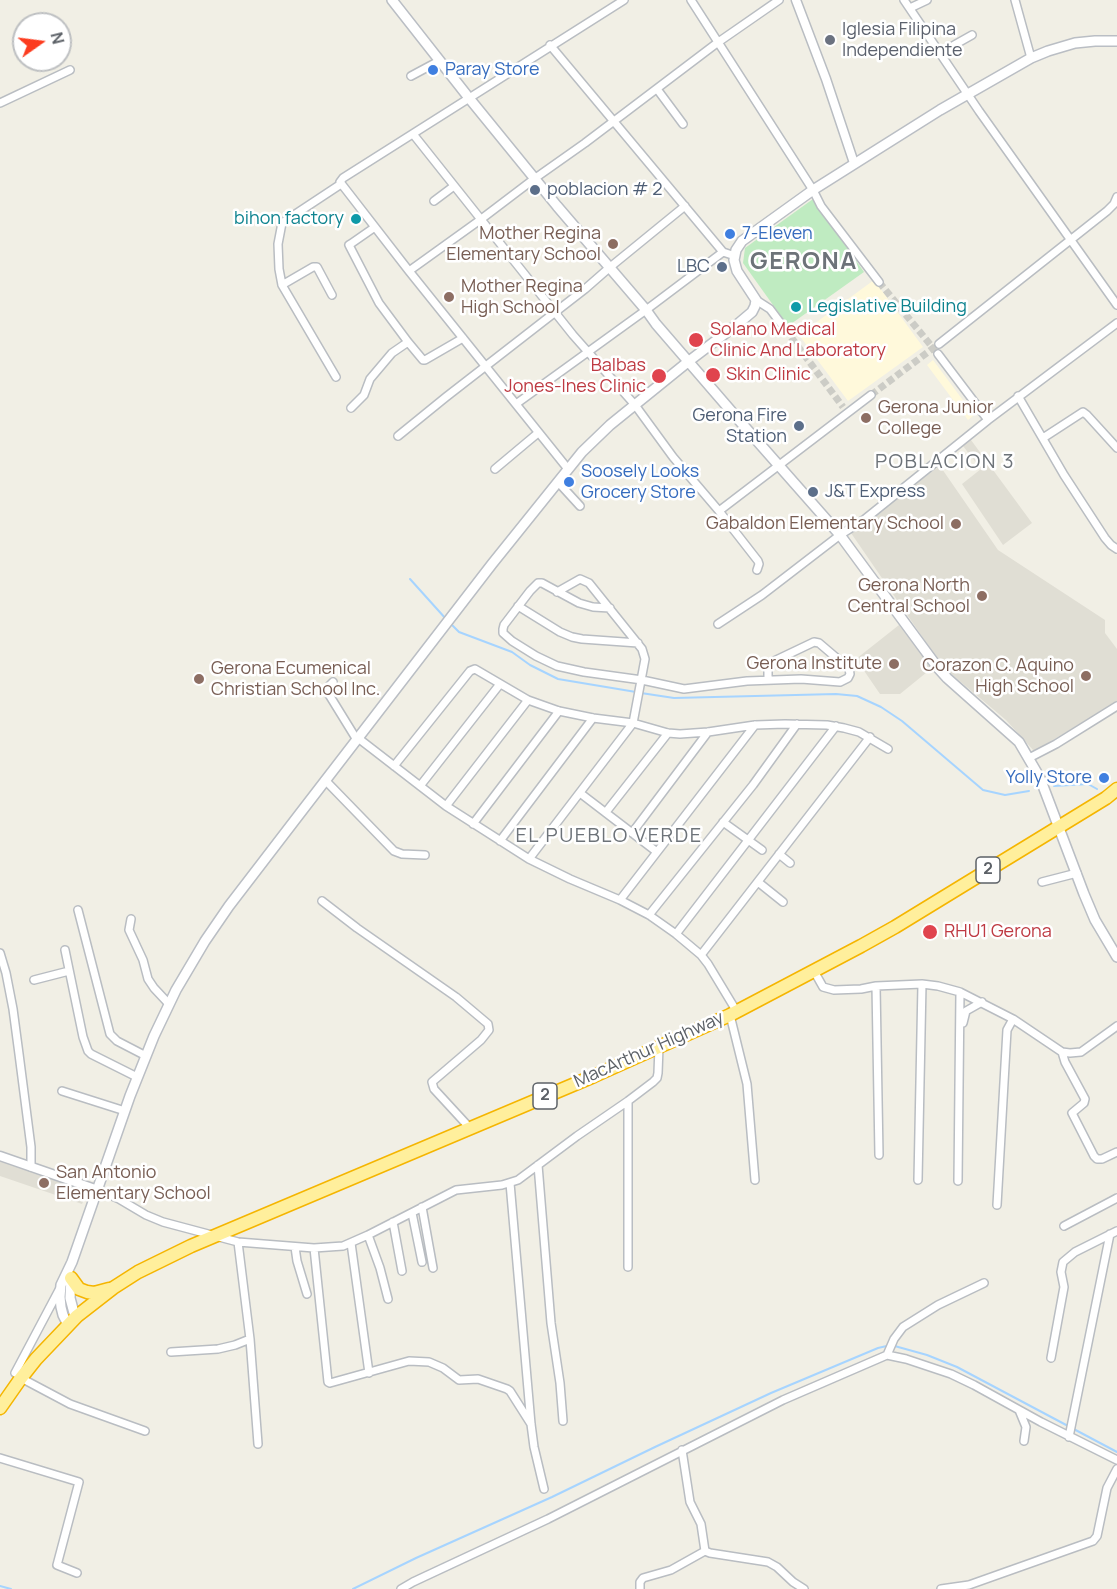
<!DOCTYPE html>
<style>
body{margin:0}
#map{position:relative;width:1117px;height:1589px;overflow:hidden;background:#f1efe5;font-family:Manrope,sans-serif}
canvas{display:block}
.north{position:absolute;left:12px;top:12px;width:60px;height:60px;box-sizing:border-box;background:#fff;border:2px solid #bec0c2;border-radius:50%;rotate:76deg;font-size:16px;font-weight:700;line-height:24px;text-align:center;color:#5c6167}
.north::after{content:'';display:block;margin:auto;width:21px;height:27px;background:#fc3c1f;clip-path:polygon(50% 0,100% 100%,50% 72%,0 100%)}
</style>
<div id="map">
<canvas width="1117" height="1589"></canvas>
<div class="north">N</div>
</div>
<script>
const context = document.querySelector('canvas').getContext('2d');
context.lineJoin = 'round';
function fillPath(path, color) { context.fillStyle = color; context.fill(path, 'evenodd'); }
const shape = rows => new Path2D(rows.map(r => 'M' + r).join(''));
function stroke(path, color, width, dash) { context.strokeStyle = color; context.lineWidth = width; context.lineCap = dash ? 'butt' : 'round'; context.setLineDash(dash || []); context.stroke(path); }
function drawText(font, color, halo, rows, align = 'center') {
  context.font = font + ' Manrope,sans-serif'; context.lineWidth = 5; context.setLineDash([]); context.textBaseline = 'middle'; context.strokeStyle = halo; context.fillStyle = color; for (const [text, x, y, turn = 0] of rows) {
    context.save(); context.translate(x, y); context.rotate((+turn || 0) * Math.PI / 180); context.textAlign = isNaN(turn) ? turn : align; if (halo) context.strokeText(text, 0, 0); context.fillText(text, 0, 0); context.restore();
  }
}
fillPath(shape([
 [874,280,923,347,848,401,799,335],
 [933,360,974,415,968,420,927,365]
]), '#fff9db');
fillPath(shape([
 [971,440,1032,523,1003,545,962,484,981,469,963,446],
 [940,466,998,550,1105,620,1105,633,1117,649,1117,702,1034,751,1006,720,943,667,851,533,908,488],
 [899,625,932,668,900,694,880,694,856,659],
 [0,1159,88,1190,82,1204,0,1176]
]), '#e0ded4');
fillPath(shape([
 [813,199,864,272,788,326,743,263,745,248]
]), '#bfebc1');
stroke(shape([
 [410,579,446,619],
 [450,623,459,632,512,652,530,665,558,679,636,692],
 [641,693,674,698,836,694,857,696,881,707,902,721,983,790,1005,795,1029,791],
 [1054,786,1088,784,1097,789],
 [0,1586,11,1589],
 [353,1589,416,1558,552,1497,655,1447,771,1393,878,1348,891,1345,927,1355,957,1367,1117,1452]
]), '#a6d4ff', 2);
stroke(shape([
 [879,282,938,354],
 [785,329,843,407],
 [871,395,936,346]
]), '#ccccc6', 7, [7, 3.5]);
const minor = shape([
 [691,0,813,190,821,206,879,282],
 [904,0,979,111,1117,305],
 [1015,0,1031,58],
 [910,8,927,0],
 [550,45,723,252,735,256],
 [940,53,972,35],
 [411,76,439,61],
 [657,89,683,124],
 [0,103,70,70],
 [413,134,573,335,635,405,673,457,719,511,758,561,759,564,757,570],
 [434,201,454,186],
 [375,227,352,243,349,245,350,247,379,303,408,342,423,360,425,360,463,338],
 [409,271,480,220,534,179,585,143,717,43,779,0],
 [282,285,313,267,317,267,332,295],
 [756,300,770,309,785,329],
 [939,344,1107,211,1114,204,1117,197],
 [938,354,988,420],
 [336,377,282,285,279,269,278,244,282,223,341,184],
 [1018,396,1064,475,1105,538,1111,545,1117,549],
 [516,404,646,310,723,252],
 [351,408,364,395,370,379,392,353,408,342],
 [398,436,446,397,585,289,609,268,685,206],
 [1043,438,1083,412,1087,415,1117,448],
 [495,469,538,433],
 [568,469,409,271,340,182,343,178,624,0],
 [558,482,580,506],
 [719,511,871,395],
 [518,606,560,632,572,637,582,639,638,643],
 [610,608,593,607,579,603,542,583,538,583,530,591,504,625,503,629,503,633,512,641,536,656,557,666,584,672,642,680,684,689,747,681,801,679,840,682,848,678,850,674,849,669,846,666,819,643,814,642,772,662,768,670,768,680],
 [718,624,762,595,840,535,865,519,988,420,1117,323],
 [333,682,328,687,328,693,357,740],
 [358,738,446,806,529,859,570,879,620,900,649,915,676,934,701,955,708,964,737,1012],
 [1029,758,1056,744,1117,706],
 [394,766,470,671,475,669,528,700,559,711,593,718,633,723,668,733,680,734,708,732,755,725,785,724,827,725,844,728,859,732,888,749],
 [325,780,394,851,402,854,425,855],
 [420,786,500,684],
 [580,793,657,852],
 [446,806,528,700],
 [606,812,668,733],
 [723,822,762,850],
 [473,824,559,711],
 [632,833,708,732],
 [500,841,593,718],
 [779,854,790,863],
 [529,859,633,723,645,659,642,649,589,583,580,579,557,592],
 [758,882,783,902],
 [1042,882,1077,873],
 [620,900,755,725],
 [322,901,357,928,456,997,488,1024,489,1030,481,1040,432,1082,434,1089,469,1127],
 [78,910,110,1034,117,1041,146,1056],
 [649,915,753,785,797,724],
 [131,919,129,930,143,960,148,979,154,988,169,1004],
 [676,934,836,726],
 [65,950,83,1037,88,1051,91,1054,137,1077],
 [0,953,6,973,13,1009,19,1054,31,1147,31,1167],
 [701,955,870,737],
 [814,971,823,987,834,990,861,989,876,986,922,984,938,986,960,992,1013,1019,1062,1052,1070,1053,1081,1052,1117,1026],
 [34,980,69,971],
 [876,986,879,1155],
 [730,1015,747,1084,755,1180],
 [963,1023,966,1011,982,1002],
 [1062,1052,1065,1062,1085,1099,1084,1103,1072,1113,1094,1156,1097,1159,1102,1159,1117,1152],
 [62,1091,125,1111],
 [628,1101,628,1267],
 [538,1165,551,1323,560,1383,563,1421],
 [918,1180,922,984],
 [958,1181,960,992],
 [510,1183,531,1424,534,1447,544,1489],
 [98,1190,119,1199,146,1215,163,1222,238,1242,314,1248,343,1246,368,1235,456,1190,502,1185,518,1180,577,1136,628,1101,653,1082,657,1078,658,1073,659,1047],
 [997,1205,1007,1030,1013,1019],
 [422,1207,433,1268],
 [412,1213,422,1262],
 [393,1222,402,1271],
 [1064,1226,1117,1198],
 [368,1235,380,1268,388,1299],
 [238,1242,250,1339,258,1444],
 [351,1243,369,1373],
 [295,1247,297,1261,307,1294],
 [314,1248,328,1382,330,1383,409,1361,429,1362,443,1368,459,1380,478,1379,507,1389,510,1391,531,1424],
 [171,1352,218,1349,235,1345,250,1339],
 [887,1355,894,1339,903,1327,938,1305,984,1283],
 [1051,1358,1064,1287,1061,1272,1063,1262,1075,1252,1117,1231],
 [15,1373,59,1290],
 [21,1378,70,1404,145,1431],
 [1019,1410,1026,1427,1024,1441],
 [1069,1437,1110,1234],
 [682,1450,690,1502,701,1524,705,1551,710,1553,768,1562,777,1567,793,1582,804,1589],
 [0,1458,79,1482,57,1565,77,1573],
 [401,1589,413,1582,548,1519,783,1400,887,1355,906,1359,951,1374,974,1385,1041,1422,1117,1460],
 [640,1589,640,1582,643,1578,671,1570,705,1551],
 [941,1589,969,1585,1093,1541,1097,1536,1107,1488,1117,1469]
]);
const tertiary = shape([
 [796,0,826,79,854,163],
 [0,1156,98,1190]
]);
const secondary = shape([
 [392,0,469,98,557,206,646,310,656,324,744,426,840,535,938,668,947,678,1019,742,1040,778,1084,894,1095,920,1117,957],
 [71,1277,70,1298,74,1313,77,1316],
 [68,1325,63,1315,61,1307,60,1297,61,1285,72,1262,130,1096,154,1036,176,990,205,941,229,906,298,816,492,564,582,452,610,425,689,361,739,323,752,312,755,306,756,300,737,271,734,260,736,250,742,241,813,190,878,149,940,110,1031,58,1048,51,1075,43,1095,41,1117,41]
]);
const trunk = shape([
 [71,1278,79,1289,87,1292,94,1293,109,1289],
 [0,1408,21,1378,36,1359,77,1316,113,1288,138,1272,191,1246,594,1076,730,1015,861,946,895,927,1106,798,1117,789]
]);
stroke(minor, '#b9bdc2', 10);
stroke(tertiary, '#b9bdc2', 11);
stroke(secondary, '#babec4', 12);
stroke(trunk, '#f5b500', 15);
stroke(minor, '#fff', 7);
stroke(tertiary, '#fff', 8);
stroke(secondary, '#fff', 9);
stroke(trunk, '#ffef9c', 12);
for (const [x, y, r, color] of [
 [830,40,6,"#6b7280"],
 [433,70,6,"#3f7fe0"],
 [535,190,6,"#5c6f8a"],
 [356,219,6,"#0f9aa8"],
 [730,234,6,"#3f7fe0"],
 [613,244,6,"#8d6e63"],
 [722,267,6,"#5c6f8a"],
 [449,297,6,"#8d6e63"],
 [796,307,6,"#0f9aa8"],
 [696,340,8,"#e0444e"],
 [713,375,8,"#e0444e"],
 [659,376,8,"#e0444e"],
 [866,418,6,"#8d6e63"],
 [799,426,6,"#5c6f8a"],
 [569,482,6,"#3f7fe0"],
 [813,492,6,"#5c6f8a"],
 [956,524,6,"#8d6e63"],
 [982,596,6,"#8d6e63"],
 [894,664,6,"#8d6e63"],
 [1086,676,6,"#8d6e63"],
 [199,679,6,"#8d6e63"],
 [1104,778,6,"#3f7fe0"],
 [930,932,8,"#e0444e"],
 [44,1183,6,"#8d6e63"]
]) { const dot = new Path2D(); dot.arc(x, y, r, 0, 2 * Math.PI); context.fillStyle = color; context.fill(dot); stroke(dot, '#fff', 2); }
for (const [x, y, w] of [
 [988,870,24],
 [545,1096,24]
]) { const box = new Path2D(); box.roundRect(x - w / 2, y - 13, w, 26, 4.5); context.fillStyle = '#fff'; context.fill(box); stroke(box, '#5c6167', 1.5); }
drawText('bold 16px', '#5c6167', null, [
 ["2",988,870],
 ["2",545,1096]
]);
drawText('18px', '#5b616d', '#fff', [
 ["Iglesia Filipina",842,30],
 ["Independiente",842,51]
], 'left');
drawText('18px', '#366cbe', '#fff', [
 ["Paray Store",445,70],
 ["7-Eleven",742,234],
 ["Soosely Looks",581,472],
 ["Grocery Store",581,493],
 ["Yolly Store",1092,778,"right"]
], 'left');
drawText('18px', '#4e5e75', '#fff', [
 ["poblacion # 2",547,190],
 ["LBC",710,267,"right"],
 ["Gerona Fire",787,416,"right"],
 ["Station",787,437,"right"],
 ["J&T Express",825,492]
], 'left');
drawText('18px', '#0d838f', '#fff', [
 ["bihon factory",344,219],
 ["Legislative Building",808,307,"left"]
], 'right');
drawText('18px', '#785e54', '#fff', [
 ["Mother Regina",601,234],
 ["Elementary School",601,255],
 ["Mother Regina",461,287,"left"],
 ["High School",461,308,"left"],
 ["Gerona Junior",878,408,"left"],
 ["College",878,429,"left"],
 ["Gabaldon Elementary School",944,524],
 ["Gerona North",970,586],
 ["Central School",970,607],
 ["Gerona Institute",882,664],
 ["Corazon C. Aquino",1074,666],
 ["High School",1074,687],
 ["Gerona Ecumenical",211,669,"left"],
 ["Christian School Inc.",211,690,"left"],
 ["San Antonio",56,1173,"left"],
 ["Elementary School",56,1194,"left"]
], 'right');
drawText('18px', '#be3a42', '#fff', [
 ["Solano Medical",710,330],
 ["Clinic And Laboratory",710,351],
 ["Balbas",646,366,"right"],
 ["Jones-Ines Clinic",646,387,"right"],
 ["Skin Clinic",726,375],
 ["RHU1 Gerona",944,932]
], 'left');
drawText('18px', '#5c6167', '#fff', [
 ["MacArthur Highway",649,1050,-24]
]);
context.letterSpacing = '1.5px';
drawText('20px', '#6d7379', '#fff', [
 ["POBLACION 3",945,462],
 ["EL PUEBLO VERDE",609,836]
]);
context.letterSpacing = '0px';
context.letterSpacing = '1.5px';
drawText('bold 24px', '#6d7379', '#fff', [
 ["GERONA",804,262]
]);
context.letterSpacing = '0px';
</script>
